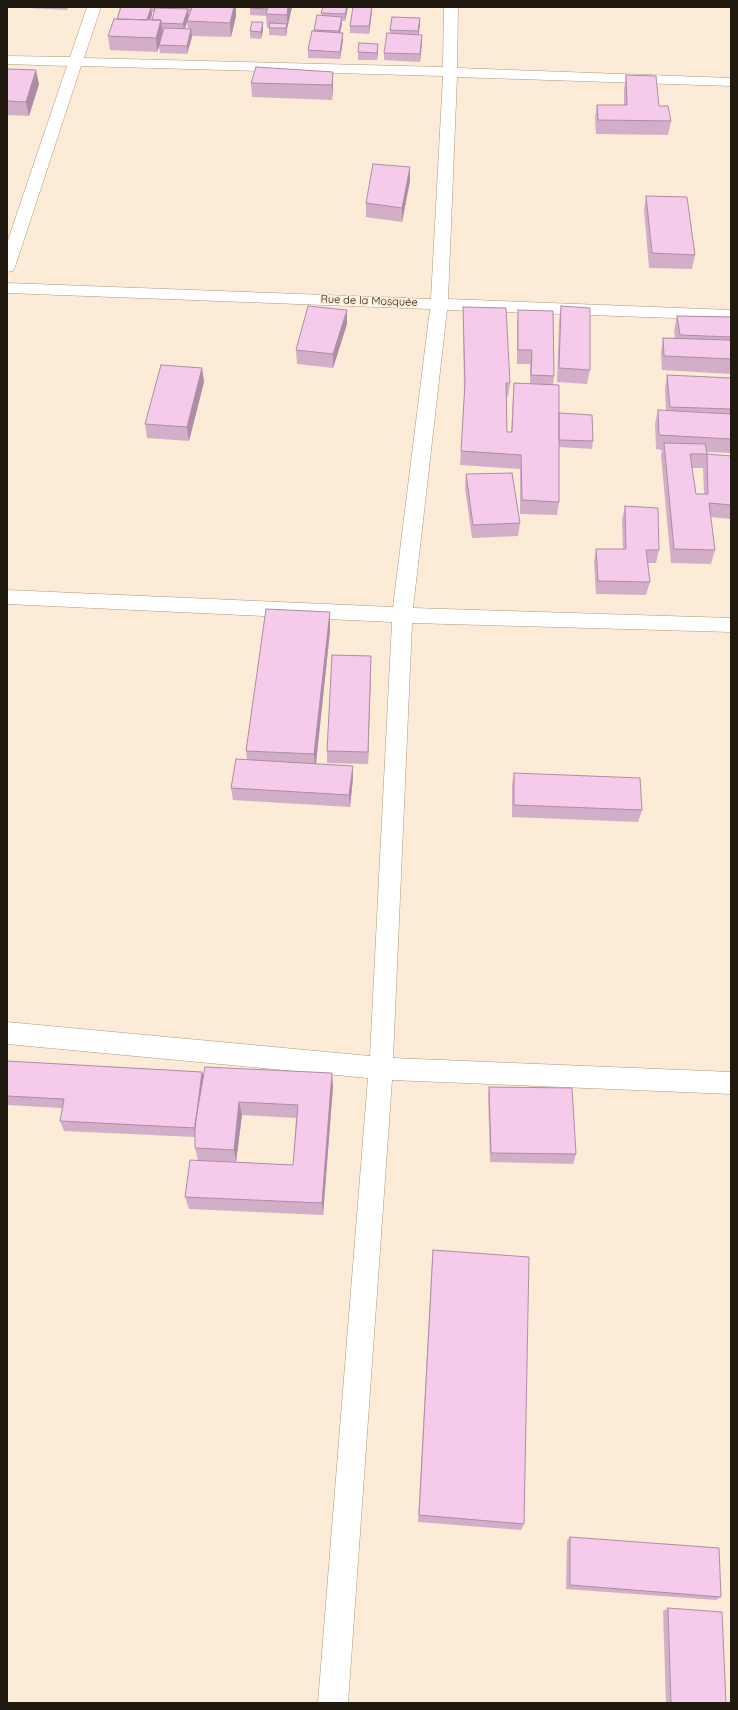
<!DOCTYPE html>
<meta charset="utf-8">
<style>
body{margin:0}
#map{position:relative;width:738px;height:1710px;overflow:hidden;background:#fcebd6;font-family:Quicksand,sans-serif}
canvas{display:block}
.frame{position:absolute;inset:0;border:8px solid #20190f;pointer-events:none}
</style>
<div id="map">
<canvas width="738" height="1710"></canvas>
<div class="frame"></div>
</div>
<script>
const context = document.querySelector('canvas').getContext('2d');
context.lineJoin = 'round';
const shape = rows => new Path2D(rows.map(r => 'M' + r).join(''));
function stroke(path, color, width, dash) { context.strokeStyle = color; context.lineWidth = width; context.lineCap = dash ? 'butt' : 'round'; context.setLineDash(dash || []); context.stroke(path); }
function fillPath(path, color) { context.fillStyle = color; context.fill(path, 'evenodd'); }
function drawText(font, color, halo, rows, align = 'center') {
  context.font = font + ' Quicksand,sans-serif'; context.lineWidth = 3.5; context.setLineDash([]); context.textBaseline = 'middle'; context.strokeStyle = halo; context.fillStyle = color; for (const [text, x, y, turn = 0] of rows) {
    context.save(); context.translate(x, y); context.rotate((+turn || 0) * Math.PI / 180); context.textAlign = isNaN(turn) ? turn : align; if (halo) context.strokeText(text, 0, 0); context.fillText(text, 0, 0); context.restore();
  }
}
const minor = shape([
 [87,7,101,7,84,58,443,67,444,7,458,7,457,68,731,78,731,86,457,77,448,299,731,310,731,320,447,310,413,608,731,618,731,632,412,623,393,1058,731,1072,731,1094,392,1080,348,1703,318,1703,368,1078,7,1044,7,1022,370,1056,392,622,7,604,7,590,393,607,430,309,7,293,7,283,431,299,443,76,81,66,15,267,13,271,7,272,7,243,67,66,7,64,7,56,70,57,87,7]
]);
stroke(minor, '#ab987e', 1);
fillPath(minor, '#fff');
fillPath(shape([
 [7,7,68,7,67,10],
 [120,7,156,7,155,8,156,8,156,7,236,7,236,16,231,37,192,36,187,54,160,53,159,46,157,52,110,50,108,36,117,19],
 [152,12,154,12,152,20,150,20,152,15],
 [188,12,190,12,187,21,188,29,185,29,189,16],
 [292,7,287,29,286,36,269,35,269,28,267,28,266,16,250,15,250,8],
 [348,7,345,21,342,21,340,33,343,33,343,40,340,59,308,58,308,50,314,30,321,16,321,13],
 [351,7,372,7,372,11,369,34,350,33,350,26,353,8,351,8],
 [420,18,419,34,422,42,420,62,384,60,384,53,390,33,390,30],
 [263,22,263,30,261,39,250,38,250,31],
 [378,44,378,51,377,60,358,60,358,52],
 [7,69,39,84,29,116,7,115],
 [333,72,333,86,332,100,252,97,251,83],
 [626,75,671,121,668,135,596,134,595,119,597,105,624,105,624,89],
 [410,167,410,181,402,222,366,217,366,203],
 [646,196,695,255,692,269,649,268,644,210],
 [561,306,590,370,587,384,557,382,559,320],
 [463,307,510,383,508,397,506,397,507,432,511,432,513,397,514,383,530,384,530,364,517,364,517,324,518,310,554,376,553,385,559,413,593,441,592,449,559,447,559,502,557,515,520,514,520,469,460,465,464,397,463,321],
 [677,316,731,317,731,374,662,370,661,352,663,338,675,338,674,331],
 [347,324,333,368,297,364,296,350],
 [202,368,204,382,189,441,147,438,145,424],
 [667,375,731,378,731,453,706,452,707,454,731,456,731,519,710,517,715,550,711,564,671,563,661,456,662,450,656,449,655,424,658,410,666,411,665,389],
 [692,468,703,468,704,494,696,494],
 [466,474,520,523,518,536,472,538,465,488],
 [625,506,659,550,656,563,648,563,650,582,646,595,596,594,594,562,596,549,623,549,622,520],
 [330,612,330,631,316,764,353,778,350,807,233,800,231,788,247,760,246,751],
 [371,656,368,764,327,763,327,751],
 [514,773,642,810,638,822,512,817,512,785],
 [7,1061,202,1072,203,1076,333,1086,323,1215,189,1209,185,1197,198,1160,195,1148,195,1137,64,1131,60,1121,62,1108,7,1105],
 [242,1115,296,1118,293,1165,236,1162],
 [489,1087,576,1154,573,1164,490,1162,488,1096],
 [433,1250,524,1524,521,1530,418,1522,432,1261],
 [570,1537,721,1597,716,1600,566,1589,567,1541],
 [668,1608,726,1703,666,1703,663,1611]
]), '#d3aec9');
fillPath(shape([
 [151,7,152,15,147,30,146,23],
 [234,7,236,7,236,16,231,37,230,23],
 [288,7,292,7,287,29,287,15],
 [347,7,348,7,345,21,345,14],
 [372,7,372,11,369,34,369,26],
 [188,9,189,16,184,31,183,24],
 [342,17,342,24,339,38,339,31],
 [420,18,420,25,418,39,418,31],
 [161,20,163,35,157,52,156,38],
 [263,22,263,30,261,39,261,32],
 [287,24,287,32,286,36,286,28],
 [191,29,192,37,187,54,187,46],
 [343,33,343,40,340,59,340,52],
 [422,35,422,42,420,62,420,54],
 [378,44,378,51,377,60,377,53],
 [36,70,39,84,29,116,26,102],
 [333,72,333,86,332,100,332,85],
 [410,167,410,181,402,222,402,208],
 [347,310,347,324,333,368,333,354],
 [202,368,204,382,189,441,187,427],
 [330,612,330,631,315,772,314,754],
 [371,656,371,669,368,764,368,752],
 [353,766,353,778,350,807,349,795],
 [202,1072,205,1082,196,1128],
 [332,1073,333,1086,323,1215,322,1203],
 [239,1102,242,1115,236,1162,234,1150]
]), '#ac8da4');
const building = shape([
 [121,7,151,7,147,20,117,19,121,7],
 [192,7,234,7,230,23,187,21,192,7],
 [250,7,267,7,267,9,250,8,250,7],
 [268,7,288,7,287,15,266,14,268,7],
 [323,7,347,7,345,14,321,13,323,7],
 [353,7,372,7,369,26,350,26,353,7],
 [155,8,188,9,183,24,161,23,161,20,152,20,155,8],
 [317,15,342,17,339,31,314,30,317,15],
 [392,17,420,18,418,31,390,30,392,17],
 [114,19,161,20,156,38,108,36,114,19],
 [252,22,263,22,261,32,250,31,252,22],
 [270,23,287,24,286,28,269,28,270,23],
 [164,28,191,29,187,46,159,45,164,28],
 [312,31,343,33,340,52,308,50,312,31],
 [387,33,422,35,420,54,384,53,387,33],
 [359,43,378,44,377,53,358,52,359,43],
 [256,67,333,72,332,85,251,83,256,67],
 [7,69,36,70,26,102,7,101,7,69],
 [626,75,656,76,659,106,668,106,671,121,598,120,597,105,627,105,626,75],
 [373,164,410,167,402,208,366,203,373,164],
 [646,196,687,197,695,255,652,253,646,196],
 [308,306,347,310,333,354,296,350,308,306],
 [561,306,590,308,590,370,559,368,561,306],
 [463,307,506,308,510,383,506,383,507,432,512,432,514,383,559,385,559,502,522,500,521,455,461,451,465,383,463,307],
 [518,310,553,311,554,376,531,375,532,350,518,350,518,310],
 [677,316,731,317,731,337,680,335,677,316],
 [663,338,731,340,731,359,664,356,663,338],
 [161,365,202,368,187,427,145,424,161,365],
 [667,375,731,378,731,409,670,407,667,375],
 [658,410,731,414,731,439,659,435,658,410],
 [559,413,592,415,593,441,559,440,559,413],
 [664,443,705,444,707,454,690,454,696,494,708,494,707,454,731,456,731,505,709,503,715,550,674,549,664,443],
 [512,473,520,523,473,525,466,474,512,473],
 [625,506,658,508,659,550,646,550,650,582,598,581,596,549,626,549,625,506],
 [266,609,330,612,314,754,246,751,266,609],
 [332,655,371,656,368,752,327,751,332,655],
 [236,759,353,766,349,795,231,788,236,759],
 [514,773,640,778,642,810,514,805,514,773],
 [7,1061,202,1072,195,1128,60,1121,64,1099,7,1096,7,1061],
 [205,1067,332,1073,322,1203,185,1197,190,1160,293,1165,298,1105,239,1102,234,1150,195,1148,195,1124,205,1067],
 [489,1087,572,1088,576,1154,491,1153,489,1087],
 [433,1250,529,1257,524,1524,419,1515,433,1250],
 [570,1537,719,1548,721,1597,570,1585,570,1537],
 [668,1608,722,1612,726,1703,671,1703,668,1608]
]);
fillPath(building, '#f5caea');
stroke(building, '#ac8da4', 1);
drawText('11px', '#20190f', '#fcebd6', [
 ["Rue de la Mosquée",369,301,2]
]);
</script>
